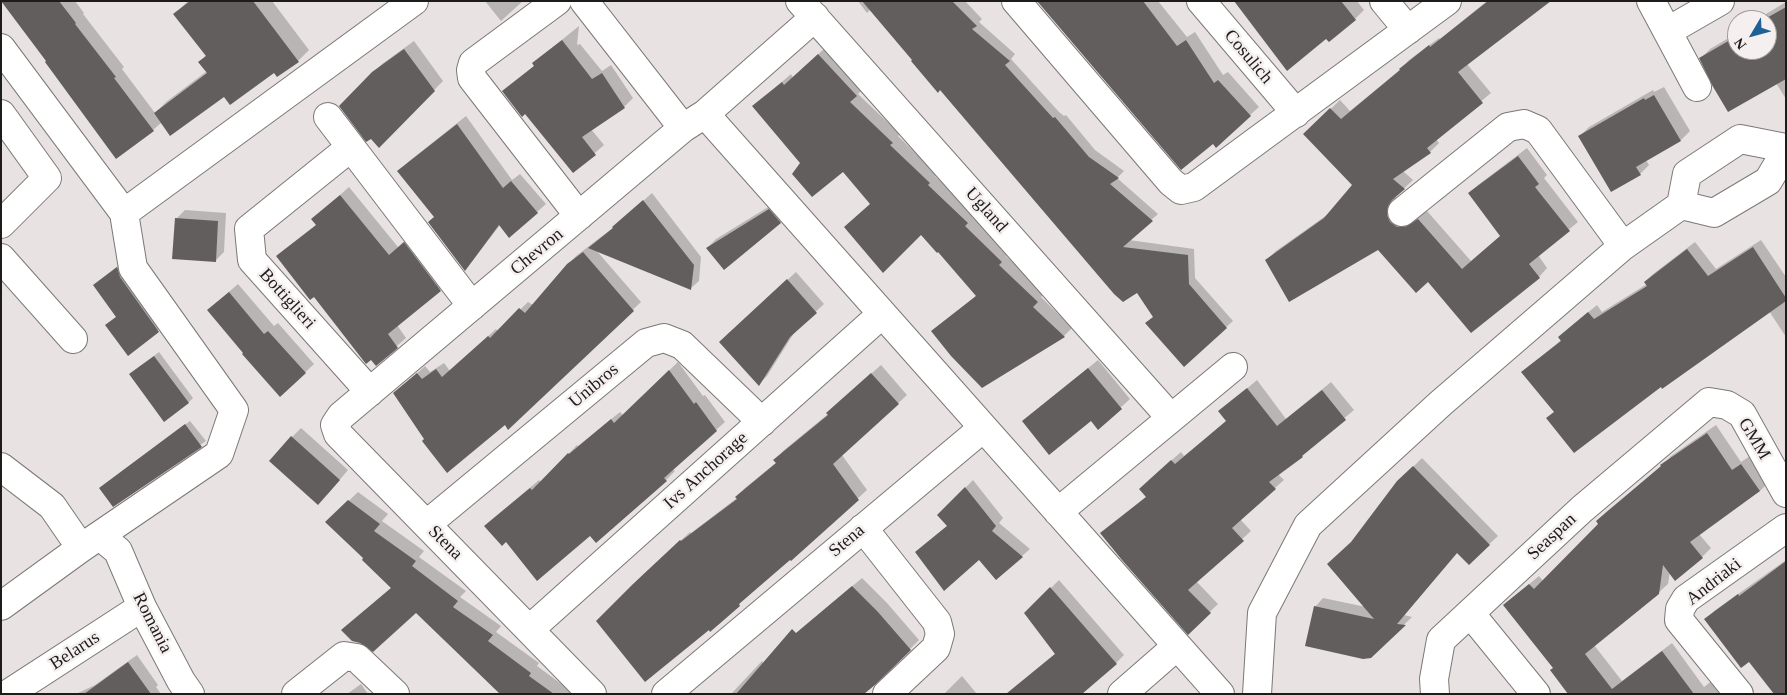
<!DOCTYPE html>
<style>
body{margin:0}
#map{position:relative;width:1787px;height:695px;overflow:hidden;background:#e8e3e2;font-family:"Times New Roman",serif}
canvas{display:block}
.frame{position:absolute;inset:0;border:2px solid #1d1c1b;pointer-events:none}
.north{position:absolute;left:1727px;top:10px;width:50px;height:50px;box-sizing:border-box;background:#f5f0ef;border:1px solid #9f9b9a;border-radius:50%;rotate:233deg;font-size:14px;font-weight:700;line-height:20px;text-align:center;color:#1d1c1b}
.north::after{content:'';display:block;margin:auto;width:18px;height:22px;background:#1f6095;clip-path:polygon(50% 0,100% 100%,50% 72%,0 100%)}
</style>
<div id="map">
<canvas width="1787" height="695"></canvas>
<div class="frame"></div>
<div class="north">N</div>
</div>
<script>
const context = document.querySelector('canvas').getContext('2d');
context.lineJoin = 'round';
function fillPath(path, color) { context.fillStyle = color; context.fill(path, 'evenodd'); }
const shape = rows => new Path2D(rows.map(r => 'M' + r).join(''));
function stroke(path, color, width, dash) { context.strokeStyle = color; context.lineWidth = width; context.lineCap = dash ? 'butt' : 'round'; context.setLineDash(dash || []); context.stroke(path); }
function drawText(font, color, halo, rows, align = 'center') {
  context.font = font + ' "Times New Roman",serif'; context.lineWidth = 5; context.setLineDash([]); context.textBaseline = 'middle'; context.strokeStyle = halo; context.fillStyle = color; for (const [text, x, y, turn = 0] of rows) {
    context.save(); context.translate(x, y); context.rotate((+turn || 0) * Math.PI / 180); context.textAlign = isNaN(turn) ? turn : align; if (halo) context.strokeText(text, 0, 0); context.fillText(text, 0, 0); context.restore();
  }
}
fillPath(shape([
 [2,1,75,1,84,13,83,14,124,67,122,69,155,113,166,102,207,71,200,62,206,55,175,14,188,1,272,1,309,50,298,61,224,95,162,122,153,130,48,61],
 [485,1,523,1,501,21],
 [858,1,965,1,982,19,979,22,1015,54,1011,59,1059,112,1064,116,1066,115,1095,150,1124,171,1117,178,1158,214,1129,240,1194,249,1195,278,1233,321,1184,365,1154,316,1137,292,940,89,870,10,867,13],
 [1038,1,1158,1,1187,37,1195,32,1223,75,1228,72,1259,107,1250,115],
 [1235,1,1357,1,1364,10,1355,19],
 [1487,1,1549,1,1467,64,1491,93,1436,139,1439,143,1430,152,1403,171,1413,180,1396,196,1395,204,1414,219,1427,211,1471,261,1501,236,1469,193,1478,185,1527,148,1547,175,1544,178,1578,222,1538,255,1547,268,1539,277,1428,280,1378,249,1267,260,1276,251,1331,212,1354,185,1305,134,1340,100,1350,111,1401,69,1409,60,1439,38,1440,39],
 [1786,2,1786,99,1776,83,1701,58,1710,49,1737,33,1737,50,1767,50,1767,20,1759,20,1766,14],
 [579,26,577,45,580,44,602,71,611,65,633,98,624,107,591,129,604,145,573,172,525,112,504,91,535,65,534,64,543,55],
 [414,41,443,81,379,146,340,106,382,64],
 [827,46,865,87,858,94,900,134,898,136,937,174,935,176,975,214,972,217,1010,252,1006,256,1045,293,1041,297,1072,328,1064,336,933,331,977,295,922,233,871,203,843,171,801,163,754,106,791,74,793,78],
 [1664,87,1690,131,1681,140,1646,160,1649,165,1640,174,1580,136,1589,127,1653,90,1654,92],
 [466,116,512,180,520,174,546,204,537,212,500,225,473,260,465,269,407,163],
 [349,187,398,247,413,234,449,281,397,325,406,338,376,364,278,256,286,248,286,250,322,222,322,211],
 [652,193,701,257,699,281,691,288,596,250,641,302,509,428,505,423,425,439,395,393,425,366,430,372,444,363,450,371,496,329,498,331,528,302,533,305,576,256,614,227],
 [778,201,789,213,780,222,707,248,716,239],
 [185,210,226,213,224,252,215,261,176,219],
 [1761,240,1786,277,1786,337,1769,311,1661,385,1555,412,1523,372,1561,340,1568,329,1597,305,1602,312,1647,284,1645,282,1653,274,1695,242,1716,269],
 [124,261,166,324,128,354,106,325,117,316,94,285],
 [796,272,824,304,796,330,767,376,759,384,728,334],
 [238,284,274,326,278,323,314,364,280,396,208,310],
 [159,352,193,398,188,403,135,370],
 [1098,360,1130,399,1098,428,1091,420,1033,413],
 [678,362,703,396,705,395,725,422,672,469,675,471,666,480,596,542,590,534,494,518,539,480,541,482,577,445,578,446,620,412,623,415],
 [881,365,907,395,842,455,867,490,791,559,790,558,710,630,643,575,690,532,691,533,737,498,736,497,745,488,777,462,775,460,783,451,828,414,836,405],
 [1257,380,1286,419,1331,382,1354,410,1278,474,1284,480,1240,519,1251,531,1196,581,1218,604,1188,633,1102,533,1147,496,1149,480,1181,452,1184,456,1227,421,1220,411],
 [190,421,206,441,113,506,100,488],
 [1716,425,1741,462,1750,456,1769,482,1760,491,1699,534,1711,548,1702,557,1670,571,1668,584,1658,593,1594,645,1622,681,1672,643,1704,687,1713,680,1724,694,1580,694,1554,667,1504,605,1539,576,1543,581,1600,524,1597,521,1606,512,1662,466,1671,456],
 [301,428,348,470,327,495,292,437],
 [1422,458,1498,536,1469,563,1458,552,1404,615,1412,617,1371,657,1315,607,1323,598,1366,607,1354,540,1398,482],
 [973,480,1003,518,999,523,1030,549,996,579,979,558,924,545,948,525,939,515],
 [358,492,388,514,382,521,424,551,419,557,466,591,460,597,501,626,496,632,539,663,537,666,575,694,502,694,416,611,343,630,392,587,365,558,327,522],
 [1786,560,1786,694,1706,620,1714,611],
 [862,578,887,603,919,640,910,649,818,615],
 [1059,580,1124,655,1116,663,1006,694,1056,653,1026,613],
 [137,655,158,685,156,687,161,694,76,694,95,685],
 [762,661,764,664,819,694,731,694],
 [962,676,977,694,944,694],
 [361,684,368,694,347,694]
]), '#0003');
fillPath(shape([
 [1,1,59,1,76,23,75,24,116,77,114,78,154,131,116,159,45,62,46,61],
 [190,1,253,1,299,62,277,77,274,73,230,105,224,97,170,136,154,113,207,73,198,62,206,56,173,14],
 [862,1,952,1,977,26,972,29,1010,61,1005,65,1053,118,1055,117,1089,157,1119,178,1110,184,1153,221,1123,247,1188,255,1189,284,1227,328,1184,367,1145,323,1153,317,1137,293,1123,302,1114,294,940,90,938,93,911,61,912,60],
 [1037,1,1143,1,1177,46,1186,40,1214,83,1218,80,1251,116,1216,148,1213,144,1181,170],
 [1234,1,1341,1,1356,20,1329,42,1326,39,1287,71],
 [1488,1,1551,1,1458,72,1483,103,1427,148,1431,153,1393,179,1405,189,1392,200,1388,206,1387,215,1390,222,1397,227,1405,227,1418,219,1462,269,1500,236,1468,193,1518,156,1539,184,1535,187,1570,231,1529,264,1540,278,1471,333,1428,282,1416,293,1378,250,1289,302,1265,260,1324,218,1352,185,1303,134,1330,108,1341,119,1400,70,1399,69,1429,45,1430,47],
 [1786,7,1786,79,1728,112,1712,85,1699,58,1737,36,1737,50,1767,50,1767,20,1763,20],
 [562,40,592,79,602,73,625,108,582,137,596,155,573,173,525,114,522,117,502,91,534,66,532,63],
 [404,49,435,91,379,148,371,139,366,142,339,106,372,72],
 [818,54,857,96,850,102,893,143,890,145,930,183,928,185,968,223,965,226,1002,262,999,265,1038,302,1033,307,1065,337,982,388,951,356,931,331,976,296,938,252,937,253,921,235,883,273,844,227,870,204,843,172,812,197,792,174,800,163,752,106,782,82,784,85],
 [1654,95,1681,141,1636,167,1641,175,1611,192,1578,136,1644,98,1645,100],
 [457,124,503,188,511,181,538,213,509,238,499,225,465,271,428,222,434,217,397,171],
 [340,195,389,255,404,242,441,291,388,334,398,348,376,366,371,360,366,364,314,297,310,300,276,256,316,225,311,219],
 [643,200,694,265,691,290,588,248,613,228,612,227],
 [769,209,781,223,724,270,706,248],
 [175,218,218,221,216,262,172,259],
 [1753,247,1786,298,1786,301,1662,389,1661,387,1574,453,1546,418,1554,412,1521,372,1561,341,1558,337,1588,312,1594,319,1647,286,1644,282,1687,249,1708,276],
 [583,252,634,311,508,430,505,425,447,473,422,441,424,439,393,393,417,373,422,379,436,369,442,377,488,336,490,338,519,308,525,313,567,264],
 [117,267,120,277,159,332,128,356,105,325,116,317,93,285],
 [787,279,817,313,790,337,759,386,719,342],
 [229,292,264,334,268,331,306,373,280,397,242,354,243,353,207,310],
 [154,356,189,403,164,422,129,374],
 [1088,368,1122,409,1098,430,1091,421,1049,455,1022,421],
 [669,370,694,404,696,402,717,431,664,478,667,481,596,543,590,536,537,581,506,542,502,546,484,526,530,488,532,490,568,453,569,454,611,419,614,423],
 [871,373,899,404,833,464,859,500,791,561,790,560,739,604,740,606,710,632,709,630,645,682,596,621,633,584,680,540,681,541,737,499,735,497,776,463,773,460,828,415,826,413],
 [1247,388,1277,426,1322,390,1346,420,1302,456,1303,457,1269,482,1276,489,1232,528,1244,541,1188,590,1211,613,1188,635,1122,560,1100,533,1146,497,1139,489,1171,460,1175,464,1226,421,1218,411],
 [185,424,202,447,113,507,99,488],
 [1707,433,1732,470,1741,464,1760,491,1690,542,1703,558,1675,581,1663,565,1659,594,1585,654,1612,689,1662,651,1694,694,1568,694,1550,670,1553,668,1503,605,1529,584,1534,589,1598,524,1596,521,1661,466,1660,465],
 [291,436,340,480,318,505,269,461],
 [1413,466,1490,545,1469,565,1457,553,1397,624,1406,625,1371,658,1363,659,1305,646,1314,606,1374,619,1327,564,1351,542,1397,481],
 [965,487,996,526,992,531,1023,557,996,580,979,560,944,591,915,552,947,526,937,515],
 [348,500,380,524,374,531,416,561,412,566,458,601,453,607,493,635,488,641,531,673,529,676,554,694,500,694,416,613,373,652,360,643,352,641,341,630,391,588,362,560,363,558,325,522],
 [1786,561,1786,694,1774,694,1749,662,1741,668,1704,619,1738,594,1739,596],
 [852,586,878,612,911,650,876,684,864,694,736,694,792,629,796,633],
 [1050,587,1117,664,1082,694,1006,694,1055,654,1024,613],
 [128,662,151,694,84,694]
]), '#625e5d');
const minor = shape([
 [557,1,473,63,471,70,472,78,579,216],
 [584,1,683,128],
 [800,1,1171,418],
 [1016,1,1171,182,1181,190,1194,187,1447,1],
 [1201,1,1296,113],
 [1384,1,1408,30],
 [1651,1,1697,87],
 [1668,31,1720,1],
 [1,48,124,213],
 [1,114,47,178,1,224],
 [705,114,1220,694],
 [328,117,472,306],
 [351,147,249,229,252,260,370,392],
 [1681,205,1714,213,1768,181,1786,151],
 [1402,212,1508,127,1524,124,1538,130,1623,246],
 [1,258,73,339],
 [1,467,52,506,81,548],
 [1058,512,1233,367],
 [427,524,646,343,664,338,682,345,762,422],
 [863,528,937,622,940,634,936,648,887,694],
 [100,536,118,551,142,607,181,681,190,694],
 [1,606,81,548,219,454,234,410,133,268,124,213,414,1],
 [1470,613,1536,694],
 [530,629,882,314],
 [8,694,142,607],
 [296,694,344,656,357,658,395,694],
 [592,694,338,434,335,425,341,416,683,128,705,114,815,17],
 [666,694,983,428],
 [1122,694,1177,646],
 [1257,694,1262,613,1308,525,1441,403,1623,246,1681,205,1687,174,1740,139,1786,148],
 [1435,694,1434,679,1441,640,1582,509,1709,402,1727,405,1742,414,1786,493],
 [1739,694,1679,620,1680,609,1686,599,1786,528]
]);
stroke(minor, '#7c7876', 30);
stroke(minor, '#fff', 28);
drawText('18px', '#1d1c1b', '#f5f0ef', [
 ["Cosulich",1248,57,50],
 ["Ugland",986,210,48],
 ["Chevron",537,252,-40],
 ["Bottiglieri",287,299,48],
 ["Unibros",594,386,-40],
 ["GMM",1754,439,59],
 ["Ivs Anchorage",706,471,-42],
 ["Seaspan",1552,537,-43],
 ["Stena",847,541,-40],
 ["Stena",445,543,45],
 ["Andriaki",1714,582,-38],
 ["Romania",152,623,63],
 ["Belarus",75,651,-33]
]);
</script>
